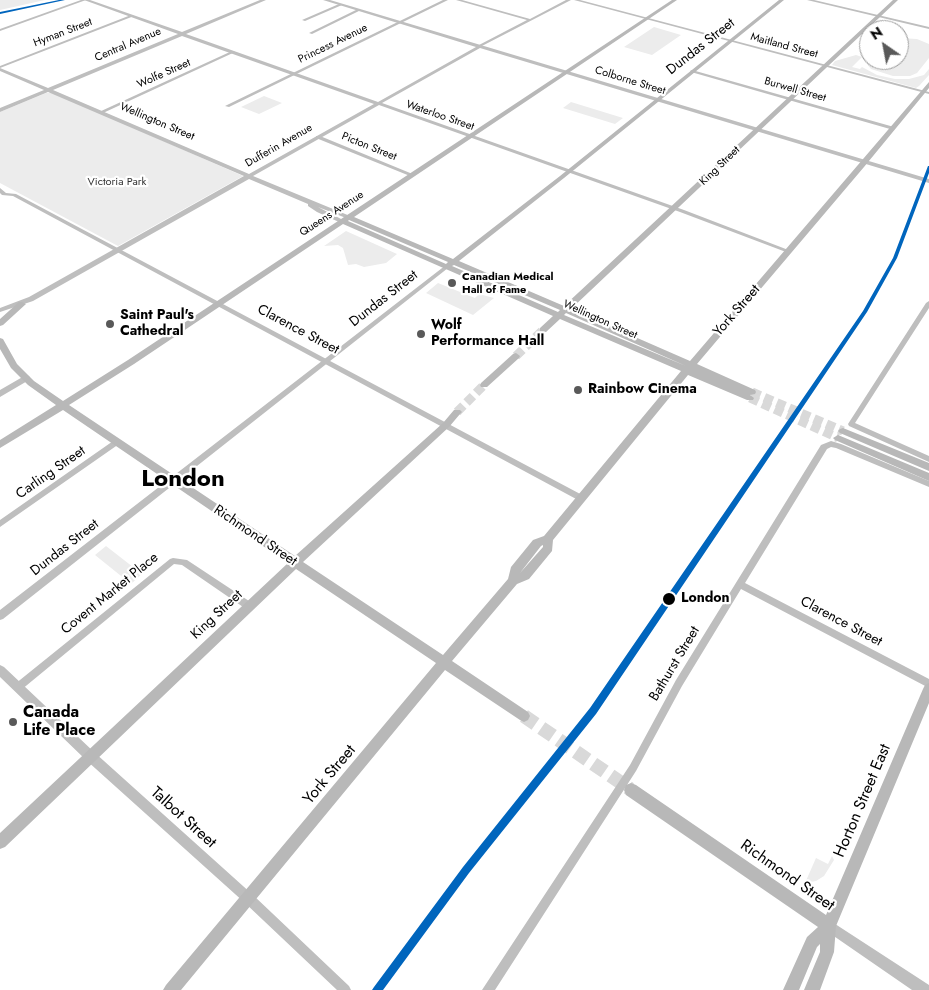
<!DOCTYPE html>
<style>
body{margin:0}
#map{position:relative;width:929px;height:990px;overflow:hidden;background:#fff;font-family:Jost,sans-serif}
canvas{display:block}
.north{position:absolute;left:859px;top:20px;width:50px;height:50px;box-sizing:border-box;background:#fff;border:1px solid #999;border-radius:50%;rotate:327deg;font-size:14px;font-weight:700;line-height:20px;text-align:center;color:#000}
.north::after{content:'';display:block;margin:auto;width:18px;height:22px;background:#595959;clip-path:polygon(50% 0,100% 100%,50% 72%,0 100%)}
</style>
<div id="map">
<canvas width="929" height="990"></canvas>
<div class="north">N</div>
</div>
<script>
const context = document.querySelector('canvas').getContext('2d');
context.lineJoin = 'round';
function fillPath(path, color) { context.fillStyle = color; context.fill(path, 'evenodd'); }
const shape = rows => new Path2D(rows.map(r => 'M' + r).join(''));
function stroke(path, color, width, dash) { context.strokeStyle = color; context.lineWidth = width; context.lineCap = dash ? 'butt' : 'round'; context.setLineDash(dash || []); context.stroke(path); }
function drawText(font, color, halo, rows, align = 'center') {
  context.font = font + ' Jost,sans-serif'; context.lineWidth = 4.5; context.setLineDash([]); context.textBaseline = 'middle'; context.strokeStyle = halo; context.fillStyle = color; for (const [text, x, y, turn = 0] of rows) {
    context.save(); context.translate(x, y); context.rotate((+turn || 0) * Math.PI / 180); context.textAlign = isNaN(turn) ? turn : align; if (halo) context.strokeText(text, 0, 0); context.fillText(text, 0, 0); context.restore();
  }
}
fillPath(shape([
 [0,0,45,0,0,10],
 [654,27,681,35,652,55,624,47],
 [899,38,917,39,929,44,929,58,917,73,910,76,893,76,871,69,867,64,869,58,869,60,899,60],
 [856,55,862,57,852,67,860,69,862,67,877,75,895,79,909,79,924,75,929,69,929,75,919,86,916,88,832,65,835,61],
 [46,93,54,93,243,176,118,246,0,183,0,112],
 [264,96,282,103,259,114,241,107],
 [571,102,623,118,615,124,563,108],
 [346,231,397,254,386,263,364,267,356,264,348,265,343,248,338,245,324,246],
 [438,283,475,298,479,294,494,298,473,315,426,293],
 [106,546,142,574,131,584,95,555],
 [832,856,834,860,824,876,816,881,805,883,816,858,828,864]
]), '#ececec');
stroke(shape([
 [516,356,543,330],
 [752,392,843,431],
 [750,398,838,438],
 [457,412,484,385]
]), '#d9d9d9', 9, [9, 4.5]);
stroke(shape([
 [524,716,630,789]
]), '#d9d9d9', 14, [14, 7]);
fillPath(shape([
 [81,0,86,0,0,31,0,29,81,0],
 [443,0,448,0,229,107,225,106,443,0],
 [456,0,462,0,530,19,566,0,571,0,480,47,479,47,479,45,527,20,456,0],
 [574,0,580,0,929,92,929,94,574,0],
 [807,0,814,0,929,27,929,29,807,0],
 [339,4,342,5,305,21,302,20,339,4],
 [358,9,361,10,312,34,309,33,358,9],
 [131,15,134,16,0,68,0,66,131,15],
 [232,51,235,52,103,113,99,112,232,51],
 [692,70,894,127,894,128,890,129,691,72,690,71,692,70],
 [316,136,320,136,415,175,410,176,316,138,316,136],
 [0,188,6,193,16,194,584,496,585,498,584,500,581,501,578,500,13,196,2,195,0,193,0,188],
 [929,301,929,308,855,423,929,456,929,462,849,426,848,424,926,303,929,301],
 [116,439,120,442,119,444,0,527,0,520,116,439],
 [831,441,841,444,929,481,929,487,836,448,831,447,827,449,745,583,929,679,929,688,741,589,682,686,636,771,495,990,482,990,630,765,676,680,821,445,831,441],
 [173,558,187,560,252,603,253,606,252,609,249,610,246,609,182,565,174,564,21,690,18,691,15,690,14,687,15,684,170,559,173,558],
 [249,894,253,895,349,986,351,990,337,990,245,903,244,899,245,895,249,894]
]), '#bebebe');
fillPath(shape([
 [84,0,90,0,182,32,260,0,266,0,186,34,378,102,476,47,323,0,330,0,929,179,929,183,480,48,382,103,684,210,791,251,790,252,786,252,680,212,379,105,253,176,350,216,350,218,346,218,318,207,343,220,343,222,339,222,317,212,308,206,308,204,249,179,33,301,0,312,0,308,29,297,244,176,48,92,0,112,0,108,44,90,0,71,0,68,48,88,178,34,84,0],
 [182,36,374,104,249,174,53,90,182,36],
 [446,265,448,266,448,268,3,619,0,620,0,610,446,265],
 [26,375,29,376,30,378,29,380,0,397,0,390,26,375],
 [0,665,4,667,94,752,253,895,255,899,253,903,249,905,245,903,86,760,0,677,0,665],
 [829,920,929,985,929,990,912,990,825,930,823,926,825,922,829,920]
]), '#bebebe');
fillPath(shape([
 [672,0,677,0,354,217,453,259,560,176,779,0,784,0,564,178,459,261,564,306,893,0,898,0,571,309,690,361,929,82,929,88,864,167,697,364,755,390,756,392,755,394,750,395,754,398,753,400,747,400,688,375,553,540,552,551,529,579,517,584,452,661,528,712,530,716,528,720,524,722,520,720,445,670,181,990,163,990,166,985,436,663,296,569,5,847,0,849,0,833,288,563,63,410,0,448,0,440,56,405,28,385,11,368,0,349,0,338,3,339,17,364,34,381,63,401,128,360,672,0],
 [349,220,448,262,446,264,348,221,349,220],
 [343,224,553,316,540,328,540,332,546,332,560,319,681,371,544,536,533,540,511,567,508,579,443,655,303,562,449,427,460,414,462,412,460,410,454,410,443,423,295,556,69,405,134,364,343,224],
 [454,265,560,310,558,312,452,266,454,265],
 [566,313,686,366,564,315,566,313],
 [543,545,543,547,520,573,541,546,543,545],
 [19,302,22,302,26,304,3,325,0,326,0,319,19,302],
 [516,353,520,356,519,358,487,387,481,387,480,385,481,383,513,354,516,353],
 [843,428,929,463,929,471,840,433,838,431,840,429,843,428],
 [838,435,929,473,929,481,835,440,833,438,838,435],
 [929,683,929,703,836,926,834,952,820,990,804,990,820,952,820,944,817,947,799,990,783,990,807,937,818,927,626,795,624,790,626,785,631,783,636,785,826,915,923,689,925,685,929,683]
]), '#b8b8b8');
fillPath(shape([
 [59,0,65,0,0,14,0,12,59,0],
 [928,166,929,166,929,173,897,258,867,312,596,714,469,873,383,990,372,990,374,987,463,867,590,708,863,311,893,258,928,166]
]), '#0065bd');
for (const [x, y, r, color] of [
 [452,283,5,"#595959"],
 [110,324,5,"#595959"],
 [421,334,5,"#595959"],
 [578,390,5,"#595959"],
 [669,599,7,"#000"],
 [13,722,5,"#595959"]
]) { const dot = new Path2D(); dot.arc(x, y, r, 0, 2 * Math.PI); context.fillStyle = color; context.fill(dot); stroke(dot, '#fff', 2); }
drawText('11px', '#000', '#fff', [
 ["Hyman Street",63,33,-21],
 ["Princess Avenue",333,44,-26],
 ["Central Avenue",128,45,-23],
 ["Maitland Street",784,46,15],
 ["Wolfe Street",164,74,-24],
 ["Colborne Street",630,81,17],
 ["Burwell Street",795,90,16],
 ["Waterloo Street",440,116,19],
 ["Wellington Street",157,122,23],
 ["Dufferin Avenue",279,146,-30],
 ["Picton Street",369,147,22],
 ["King Street",720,166,-44],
 ["Queens Avenue",332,214,-33],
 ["Wellington Street",600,320,24]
]);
drawText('11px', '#333', '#fff', [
 ["Victoria Park",117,182]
]);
drawText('bold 11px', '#000', '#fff', [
 ["Canadian Medical",462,277],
 ["Hall of Fame",462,290]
], 'left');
drawText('14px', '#000', '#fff', [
 ["Dundas Street",701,47,-38],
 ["Dundas Street",384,299,-38],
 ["York Street",737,311,-49],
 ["Clarence Street",298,330,28],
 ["Carling Street",51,473,-35],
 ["Richmond Street",255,536,34],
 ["Dundas Street",65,548,-38],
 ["Covent Market Place",110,594,-39],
 ["King Street",217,615,-43],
 ["Clarence Street",841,622,28],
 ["Bathurst Street",675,664,-59]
]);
drawText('bold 14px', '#000', '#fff', [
 ["Saint Paul's",120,316],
 ["Cathedral",120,332],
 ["Wolf",431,326],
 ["Performance Hall",431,342],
 ["Rainbow Cinema",588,390]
], 'left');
drawText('bold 14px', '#000', '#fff', [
 ["London",681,599]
], 'left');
drawText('bold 16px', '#000', '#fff', [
 ["Canada",23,713],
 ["Life Place",23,731]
], 'left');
drawText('16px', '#000', '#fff', [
 ["York Street",330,775,-50],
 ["Horton Street East",863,801,-67],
 ["Talbot Street",183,818,42],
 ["Richmond Street",787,876,35]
]);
drawText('bold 24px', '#000', '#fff', [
 ["London",183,480]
]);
</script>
